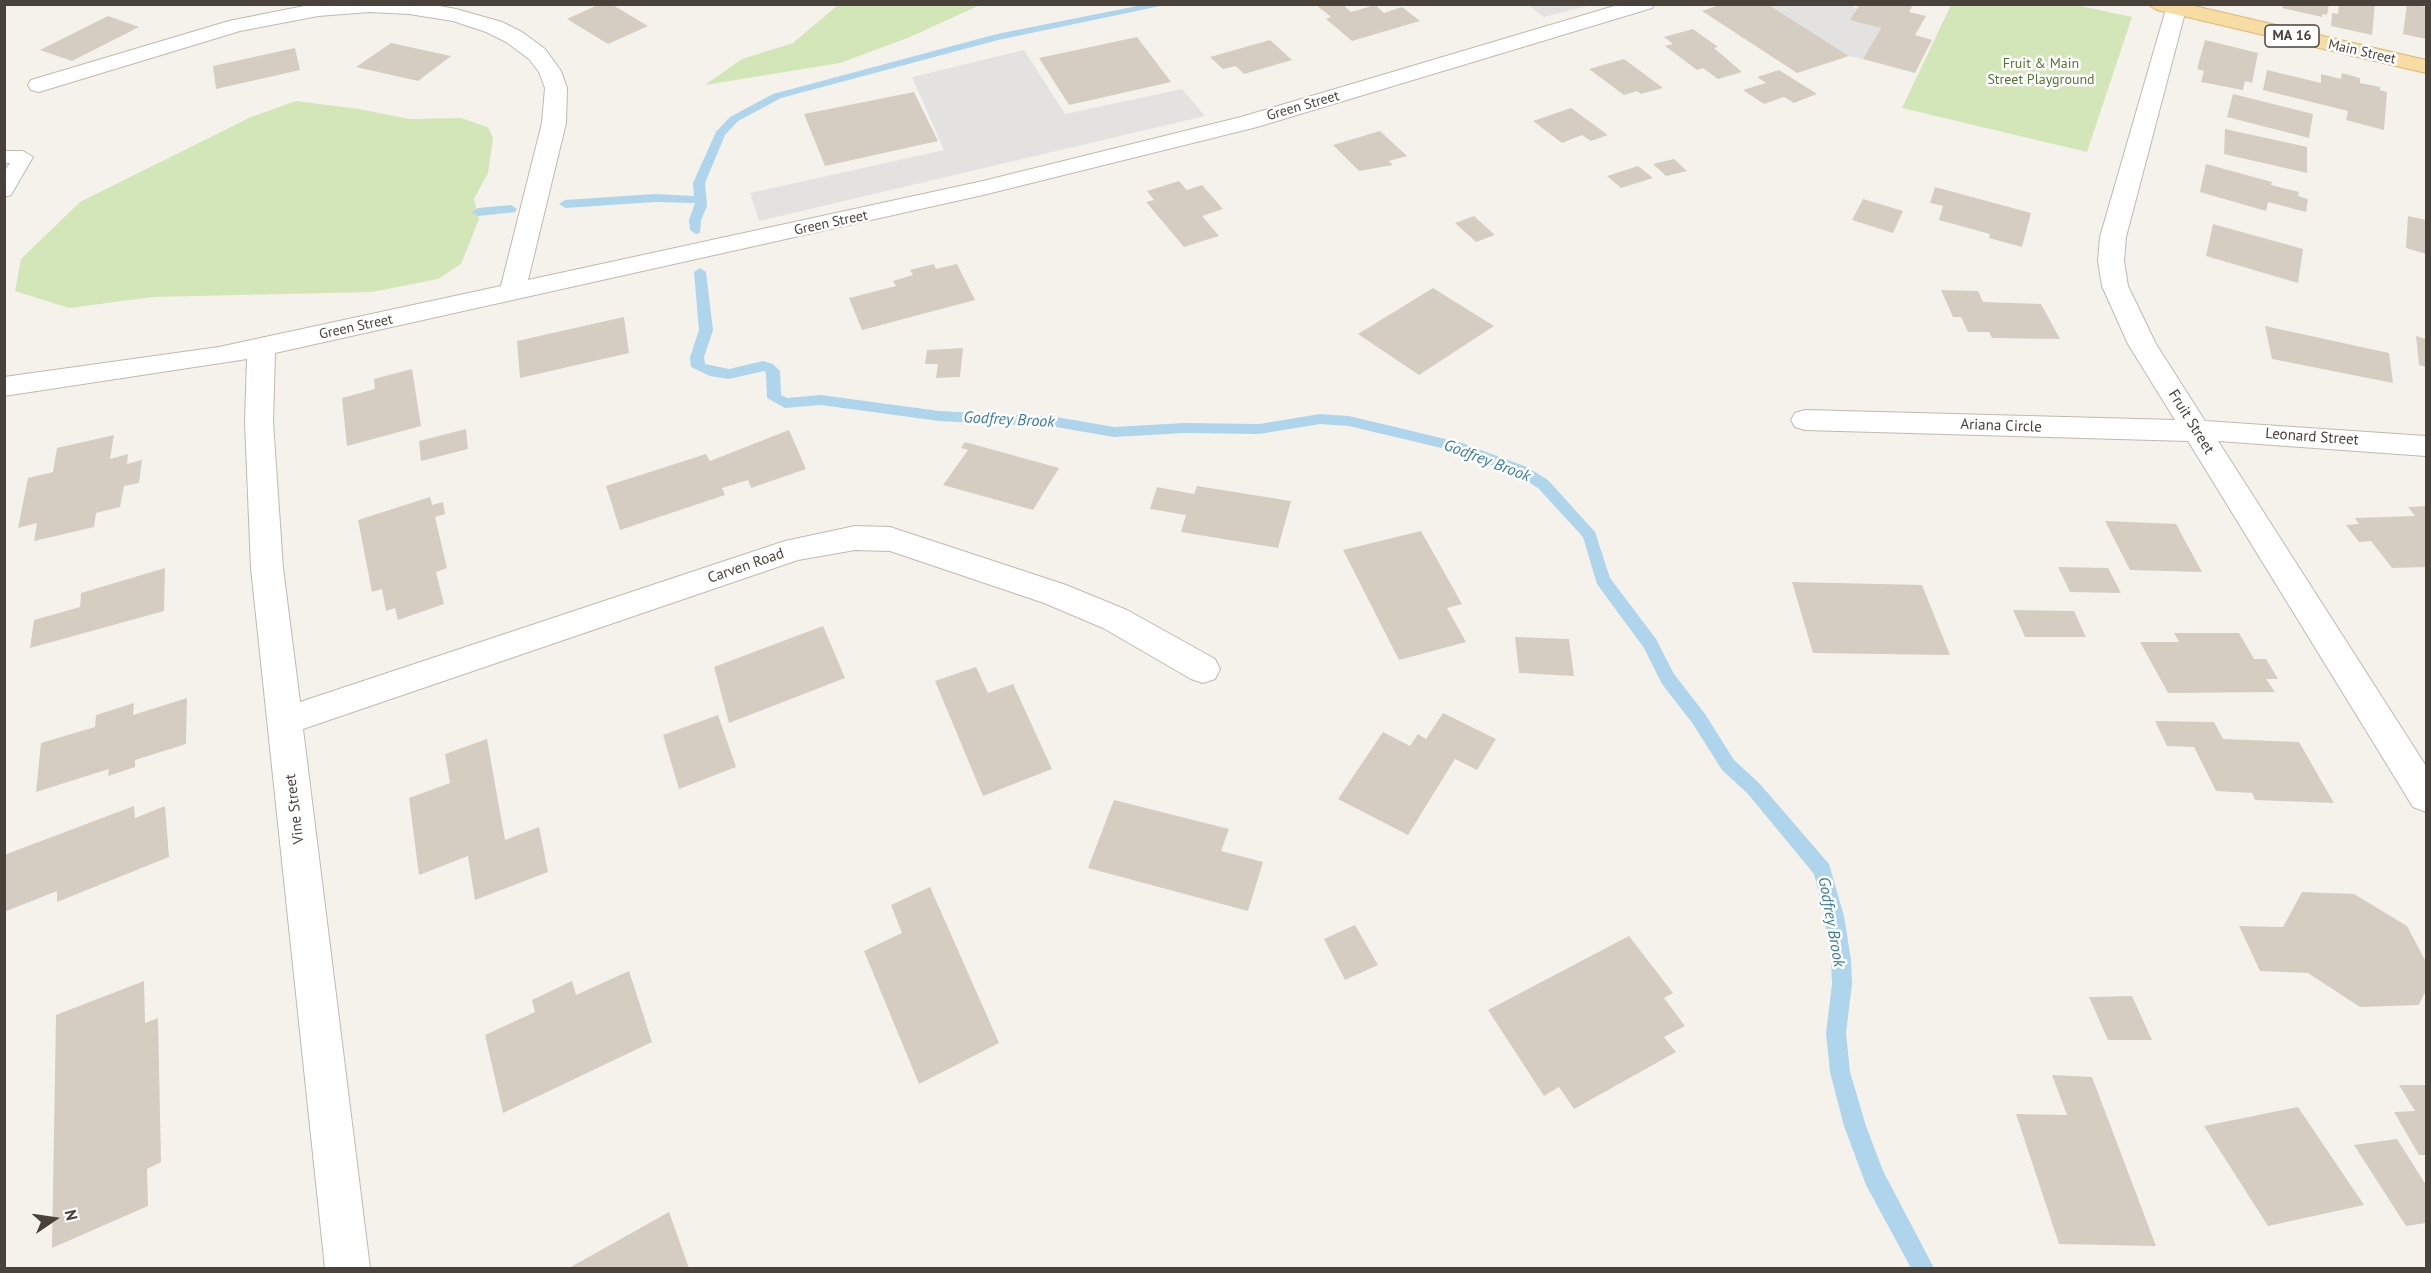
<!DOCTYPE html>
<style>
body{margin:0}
#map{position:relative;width:2431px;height:1273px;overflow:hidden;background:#f5f2ec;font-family:"PT Sans",sans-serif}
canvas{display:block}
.frame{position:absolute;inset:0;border:6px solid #49423a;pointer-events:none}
.north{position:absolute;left:24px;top:1189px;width:60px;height:60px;-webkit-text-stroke:4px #fff;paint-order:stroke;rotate:77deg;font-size:16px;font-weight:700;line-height:24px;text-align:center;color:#49423a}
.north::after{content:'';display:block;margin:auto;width:21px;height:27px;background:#49423a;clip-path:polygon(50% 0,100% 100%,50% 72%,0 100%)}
</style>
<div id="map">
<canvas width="2431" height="1273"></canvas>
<div class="frame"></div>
<div class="north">N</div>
</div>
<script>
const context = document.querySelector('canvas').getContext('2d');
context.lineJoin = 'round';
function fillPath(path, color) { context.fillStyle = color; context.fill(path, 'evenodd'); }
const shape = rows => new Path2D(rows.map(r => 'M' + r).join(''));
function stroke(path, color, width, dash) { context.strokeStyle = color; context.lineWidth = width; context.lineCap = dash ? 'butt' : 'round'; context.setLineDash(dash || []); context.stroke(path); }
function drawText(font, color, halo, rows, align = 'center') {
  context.font = font + ' "PT Sans",sans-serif'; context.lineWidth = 5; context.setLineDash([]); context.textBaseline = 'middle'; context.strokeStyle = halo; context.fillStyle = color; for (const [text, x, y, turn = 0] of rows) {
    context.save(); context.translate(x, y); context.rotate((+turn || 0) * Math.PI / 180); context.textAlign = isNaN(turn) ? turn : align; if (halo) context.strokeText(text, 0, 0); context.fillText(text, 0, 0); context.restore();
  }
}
fillPath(shape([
 [838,5,980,5,910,37,840,63,705,85,742,59,793,43],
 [1951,5,2076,5,2132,17,2087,152,1902,108],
 [296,101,359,109,410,119,461,118,488,127,493,138,488,173,474,199,479,219,461,264,438,279,372,292,153,297,69,308,15,291,21,259,80,202,251,117]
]), '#d3e6b8');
fillPath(shape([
 [1528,5,1590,5,1544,17],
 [1767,5,1850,5,1857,9,1851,19,1881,28,1863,59,1849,56],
 [1024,50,1065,114,1182,89,1205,116,759,221,750,193,944,150,912,77]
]), '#e4e2e0');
fillPath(shape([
 [1147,4,1170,4,998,40,781,98,738,121,725,135,705,183,707,206,701,220,700,233,696,234,690,230,689,220,695,203,655,202,565,208,559,204,565,200,655,194,694,196,693,183,716,132,730,117,773,94,997,34,1147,4],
 [511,205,517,209,515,212,478,216,472,212,478,208,511,205],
 [700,268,706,272,713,330,704,357,705,364,729,369,763,361,773,364,780,371,781,395,787,398,821,395,939,411,1056,417,1114,427,1184,423,1259,424,1320,414,1349,416,1462,443,1527,467,1548,480,1595,532,1610,578,1656,639,1674,674,1705,714,1734,760,1760,784,1829,864,1844,916,1851,960,1852,984,1846,1033,1850,1072,1866,1126,1883,1171,1934,1268,1911,1268,1866,1185,1844,1126,1830,1072,1826,1033,1832,984,1831,960,1824,916,1814,874,1748,794,1722,770,1693,724,1662,684,1644,648,1597,584,1583,537,1538,488,1517,475,1454,451,1349,426,1320,424,1259,434,1184,433,1114,437,1056,427,939,421,821,405,785,408,767,398,766,373,764,371,729,379,710,376,691,367,690,357,699,330,694,272,700,268]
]), '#aed5ec');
fillPath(shape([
 [600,4,611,4,648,26,608,44,567,19],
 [1315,4,1342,4,1351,12,1375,5,1384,13,1402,7,1420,21,1352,41,1326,19,1331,17],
 [1722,4,1767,4,1849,56,1797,73,1702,11],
 [1860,4,1913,4,1909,12,1926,16,1915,35,1932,40,1915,73,1863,59,1881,28,1850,20],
 [2283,4,2329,4,2327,15,2322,14,2322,17,2282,8],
 [2339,4,2375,4,2372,35,2331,26,2332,13,2338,14],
 [2407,4,2426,7,2426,39,2403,34],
 [108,16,139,27,72,61,40,50],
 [1693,29,1718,47,1714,48,1742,72,1718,79,1703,68,1697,70,1665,46,1673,44,1664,37],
 [1137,37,1171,82,1069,105,1039,58],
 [1270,40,1292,60,1244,74,1236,66,1223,69,1210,57],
 [2205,40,2258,53,2252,83,2245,81,2243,90,2201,82,2204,71,2197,69],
 [391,43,451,56,418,81,356,67],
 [295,48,300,70,216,89,213,66],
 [1624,59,1663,88,1641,94,1637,91,1624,95,1589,69],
 [1779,70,1817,94,1794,103,1784,97,1764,104,1743,90,1766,83,1757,77],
 [2267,70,2321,83,2321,74,2341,79,2342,73,2360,78,2360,83,2380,87,2380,90,2387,92,2384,130,2346,120,2348,111,2263,90],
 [914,92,938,141,825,166,804,114],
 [2233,94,2313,114,2309,138,2227,117],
 [1571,108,1608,135,1591,141,1582,135,1562,143,1533,121],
 [2225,129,2307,147,2307,173,2224,154],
 [1380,131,1407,156,1389,161,1393,165,1359,171,1333,145],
 [1674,159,1687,171,1666,176,1653,164],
 [2206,164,2272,182,2271,185,2299,192,2298,196,2308,199,2306,212,2268,202,2266,211,2200,192],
 [1638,166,1653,178,1621,188,1607,176],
 [1179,181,1187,190,1202,185,1223,209,1202,216,1219,236,1184,247,1146,202,1154,200,1147,191],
 [1935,187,2031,213,2022,247,1989,238,1990,234,1939,220,1943,206,1930,203],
 [1863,199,1903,211,1893,233,1852,220],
 [1474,216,1495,235,1476,242,1455,223],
 [2408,216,2426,220,2426,254,2406,248],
 [2213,224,2303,249,2298,283,2206,256],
 [934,264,936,269,957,264,975,300,862,330,849,298,896,286,893,281,913,275,910,270],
 [1433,288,1494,326,1419,375,1358,334],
 [1941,290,1978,291,1983,302,2041,304,2060,339,1992,338,1989,332,1968,332,1961,317,1953,317],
 [624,317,629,353,520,378,517,341],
 [2265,326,2389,353,2393,383,2272,359],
 [2416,336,2426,339,2426,367,2419,365],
 [963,348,960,377,936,378,938,364,925,364,927,350],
 [412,369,421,426,347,446,342,398,375,389,374,379],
 [466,429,468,449,421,461,419,441],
 [789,430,806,469,751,488,748,480,722,488,725,495,620,530,606,486,706,454,710,461],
 [114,435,110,459,128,454,127,464,142,460,139,483,124,486,120,507,96,513,94,527,34,541,37,523,18,528,28,478,53,472,57,448],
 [965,442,1059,468,1033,510,943,485,968,450,961,448],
 [1197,486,1291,501,1278,548,1181,532,1186,515,1150,509,1157,487,1194,494],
 [430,497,432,505,443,502,445,514,435,517,447,568,436,572,444,604,398,620,395,608,386,611,382,589,372,592,358,520],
 [2426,506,2426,567,2392,568,2371,541,2359,542,2346,525,2359,524,2355,518,2415,516,2408,507],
 [2105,521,2176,524,2202,572,2130,570],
 [1421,531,1462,604,1447,608,1466,642,1399,660,1343,550],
 [2058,567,2108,568,2121,593,2070,592],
 [165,568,164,611,30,648,34,620,80,607,81,593],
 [1792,582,1922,585,1950,655,1813,653],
 [2013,610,2074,611,2086,637,2025,637],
 [823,626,845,678,729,723,714,667],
 [2174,633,2239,633,2254,659,2266,659,2278,679,2266,679,2275,692,2168,693,2140,642,2179,642],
 [1515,637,1569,639,1574,676,1519,673],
 [976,667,988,693,1013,684,1052,769,983,796,935,681],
 [187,698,186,744,135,760,135,767,108,776,109,769,36,792,41,743,95,727,96,715,134,703,133,715],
 [1443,713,1496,739,1477,770,1455,759,1408,835,1338,799,1383,732,1410,746,1418,734,1426,739],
 [718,715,736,767,679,789,663,735],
 [2155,721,2214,722,2223,739,2299,742,2334,803,2255,800,2252,793,2216,791,2194,747,2167,746],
 [487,739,505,840,539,827,548,872,475,900,468,856,419,875,409,798,450,783,445,754],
 [1114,800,1229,829,1221,851,1263,862,1248,911,1088,868],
 [134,806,135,818,165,806,169,857,57,902,57,891,4,912,4,855],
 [930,887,999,1043,919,1084,864,951,902,933,891,905],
 [2302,892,2354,894,2407,926,2426,962,2426,990,2419,1005,2360,1007,2308,973,2260,971,2239,926,2283,927],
 [1355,925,1378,965,1345,980,1324,939],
 [1629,936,1673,993,1664,998,1685,1026,1664,1037,1676,1052,1574,1109,1559,1087,1544,1096,1488,1010],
 [629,971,652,1042,503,1113,485,1035,535,1012,532,1000,572,981,576,995],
 [144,981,145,1023,158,1018,161,1162,147,1169,148,1206,52,1248,56,1015],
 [2132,996,2152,1040,2108,1040,2089,997],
 [2052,1075,2092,1077,2156,1246,2059,1244,2016,1114,2067,1115],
 [2399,1085,2426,1085,2426,1155,2419,1155,2394,1112,2415,1111],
 [2298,1107,2364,1205,2268,1226,2204,1126],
 [2397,1139,2426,1185,2426,1223,2406,1226,2354,1145],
 [669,1212,689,1268,569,1268]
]), '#d6cdc2');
const lane = shape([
 [4,151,23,151,33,157,11,195,4,197,4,172,10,163,4,163,4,151]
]);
const street = shape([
 [314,4,428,4,456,9,502,22,522,32,545,49,561,71,567,88,566,123,528,280,983,181,1241,117,1621,4,1655,4,1652,8,1257,127,983,195,275,353,273,422,283,568,300,702,785,541,855,526,890,527,1066,585,1127,610,1215,659,1220,669,1215,679,1203,683,1191,679,1103,628,1044,603,890,551,855,550,798,560,303,729,370,1268,325,1268,251,568,245,422,247,359,4,396,4,377,219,347,501,286,542,123,545,88,539,72,529,59,506,42,486,32,453,21,409,14,369,12,318,16,240,31,39,92,31,90,28,85,31,80,229,21,314,4],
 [2183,4,2186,9,2126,237,2124,261,2128,286,2156,344,2205,421,2426,436,2426,456,2218,441,2426,766,2426,812,2413,807,2188,441,1805,430,1795,427,1791,420,1795,413,1805,410,2175,420,2128,344,2102,286,2098,261,2100,237,2166,9,2169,5,2183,4]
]);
const primary = shape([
 [2147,4,2186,4,2426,60,2426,73,2157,10,2147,4]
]);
stroke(lane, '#c0b9af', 2);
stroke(street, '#c0b9af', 2);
stroke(primary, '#dcb873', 2);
fillPath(lane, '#fff');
fillPath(street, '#fff');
fillPath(primary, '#f7dca3');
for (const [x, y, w] of [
 [2292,36,54]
]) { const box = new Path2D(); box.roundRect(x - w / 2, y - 11, w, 22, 4.5); context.fillStyle = '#fff'; context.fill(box); stroke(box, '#49423a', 1.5); }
drawText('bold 14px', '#49423a', null, [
 ["MA 16",2292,36]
]);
drawText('14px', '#49423a', '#fff', [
 ["Main Street",2362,52,13],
 ["Green Street",1303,106,-16],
 ["Green Street",831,223,-12],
 ["Green Street",356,327,-12]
]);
drawText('14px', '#4e7830', '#fff', [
 ["Fruit & Main",2041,64],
 ["Street Playground",2041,80]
]);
drawText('15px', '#49423a', '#fff', [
 ["Fruit Street",2191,422,58],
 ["Ariana Circle",2001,426,2],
 ["Leonard Street",2312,437,4],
 ["Carven Road",746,566,-19],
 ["Vine Street",295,809,-97]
]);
drawText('italic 16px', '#387ca6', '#fff', [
 ["Godfrey Brook",1009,420,3],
 ["Godfrey Brook",1487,461,21],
 ["Godfrey Brook",1831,922,80]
]);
</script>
